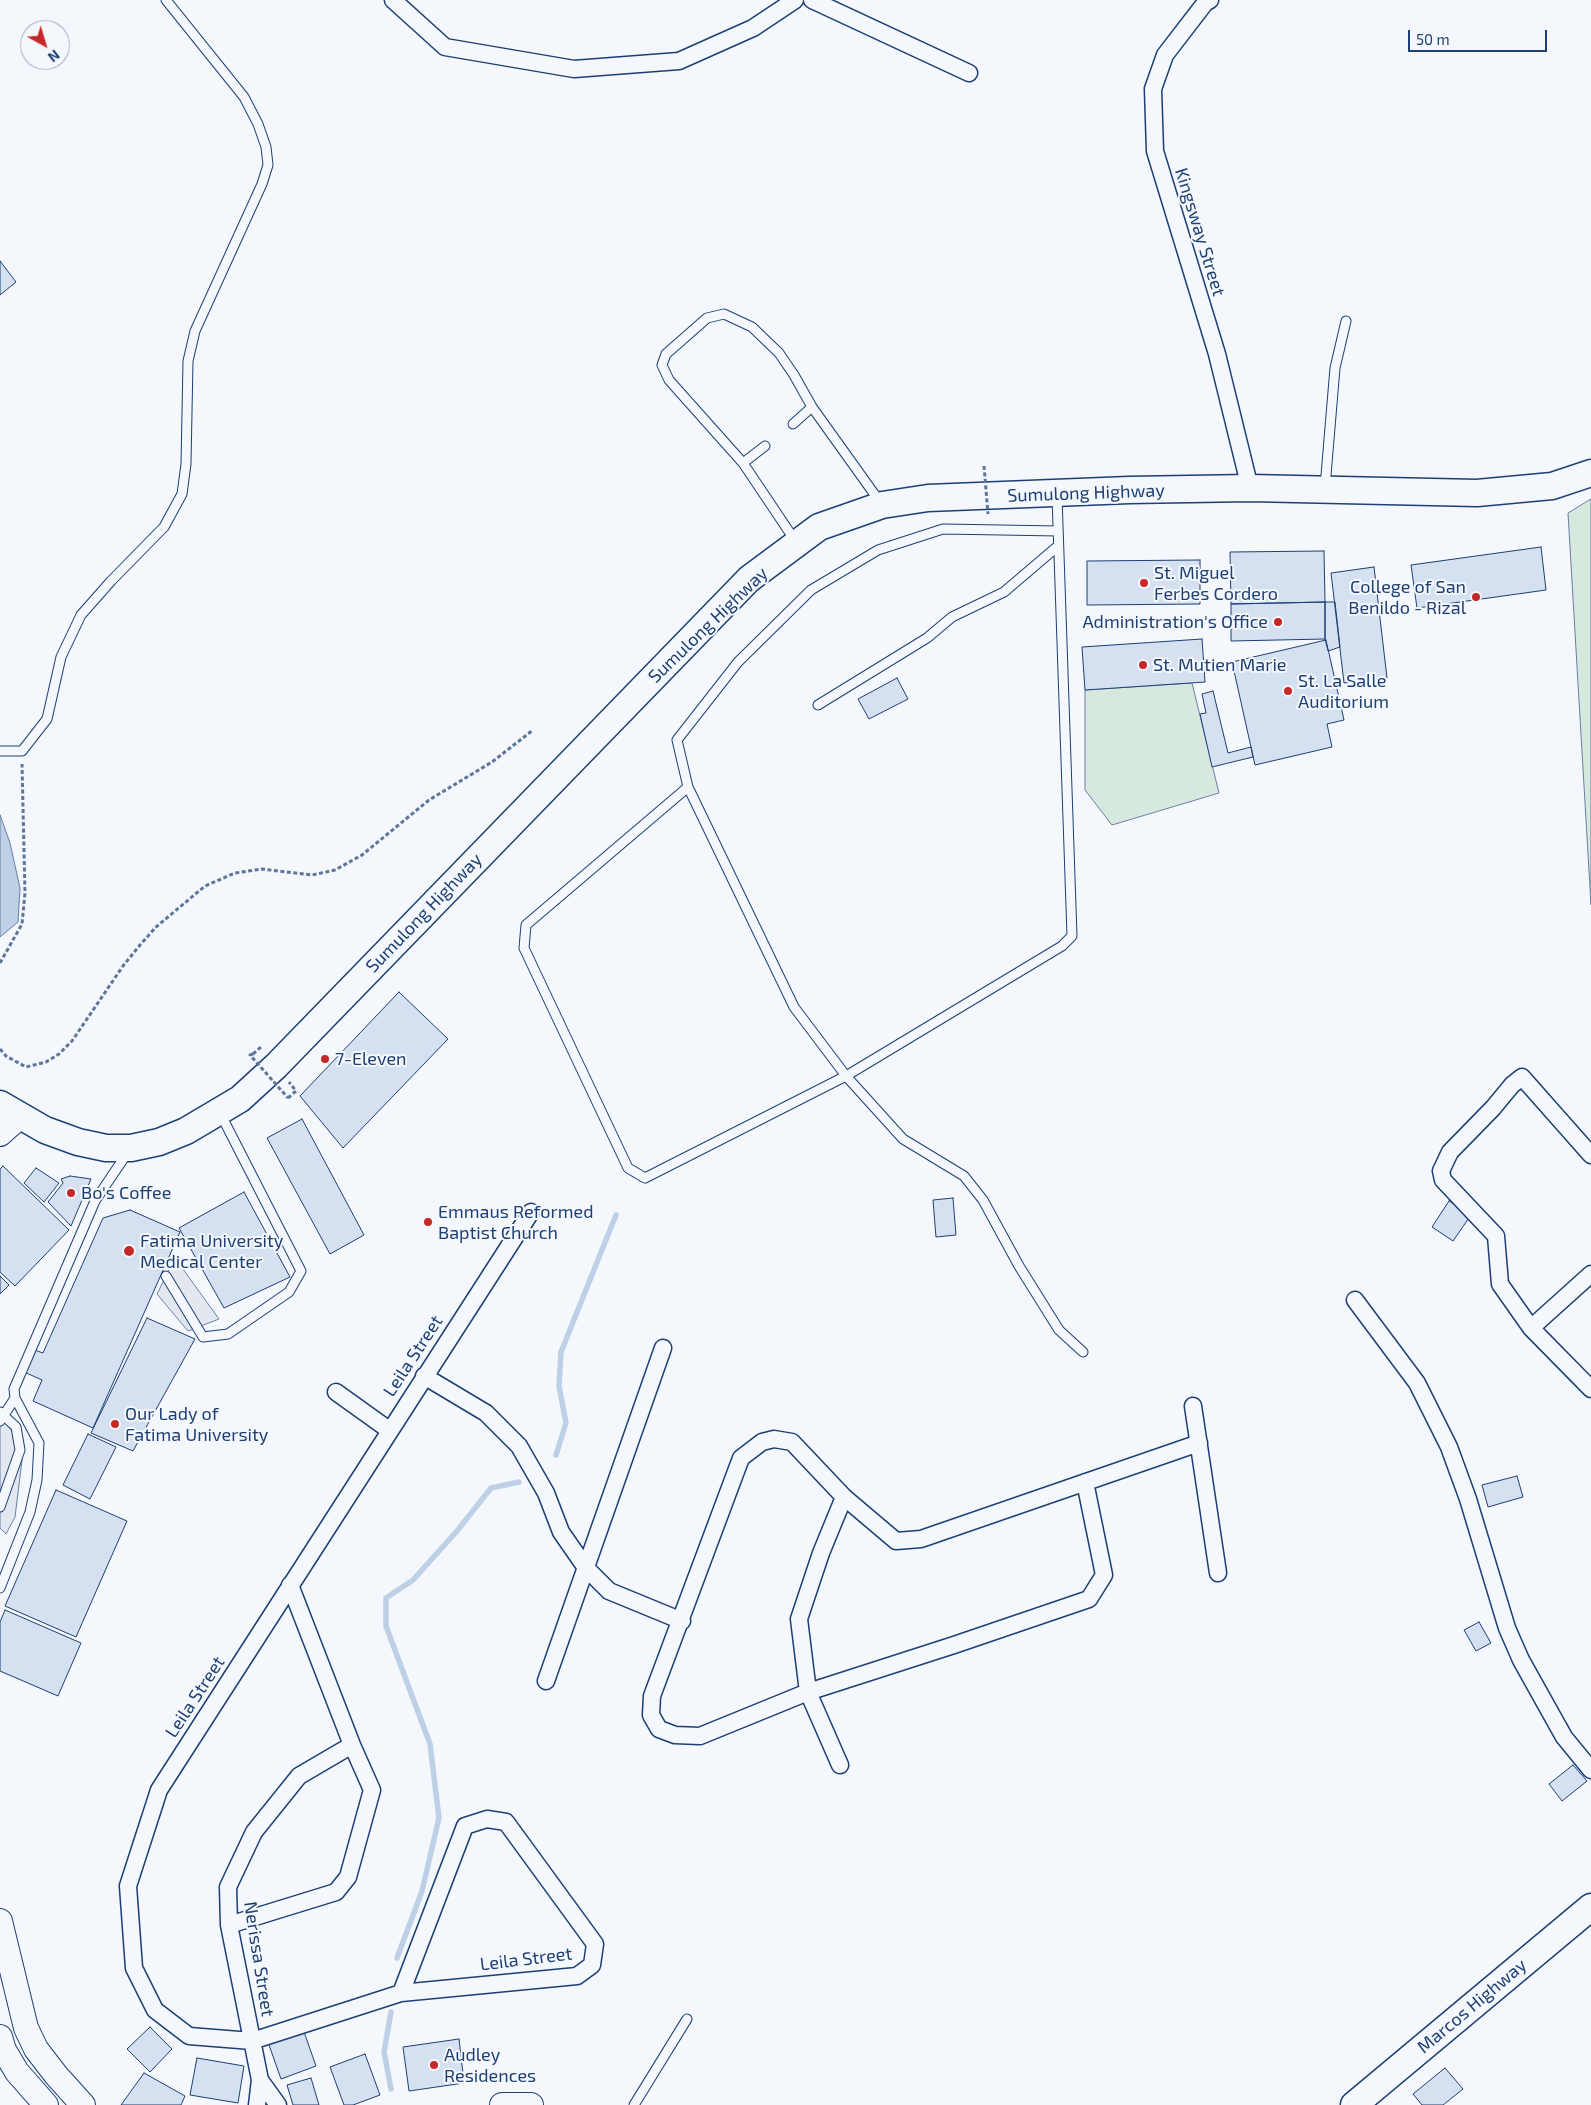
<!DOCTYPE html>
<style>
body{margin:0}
#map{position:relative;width:1591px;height:2105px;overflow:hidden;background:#f4f7fb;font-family:"Exo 2",sans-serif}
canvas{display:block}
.north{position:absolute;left:20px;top:20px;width:50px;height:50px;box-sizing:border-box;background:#f4f7fb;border:1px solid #9eadc5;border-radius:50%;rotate:141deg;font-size:14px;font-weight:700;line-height:20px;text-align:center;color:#1d3f73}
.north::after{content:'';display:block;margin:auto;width:18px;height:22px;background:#c62828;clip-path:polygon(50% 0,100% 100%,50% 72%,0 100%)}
.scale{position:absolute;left:1408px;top:30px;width:139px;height:22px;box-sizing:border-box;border:2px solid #1d3f73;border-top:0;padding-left:6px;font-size:15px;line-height:18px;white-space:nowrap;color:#1d3f73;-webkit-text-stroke:4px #f4f7fb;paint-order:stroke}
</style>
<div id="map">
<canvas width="1591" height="2105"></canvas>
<div class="north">N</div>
<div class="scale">50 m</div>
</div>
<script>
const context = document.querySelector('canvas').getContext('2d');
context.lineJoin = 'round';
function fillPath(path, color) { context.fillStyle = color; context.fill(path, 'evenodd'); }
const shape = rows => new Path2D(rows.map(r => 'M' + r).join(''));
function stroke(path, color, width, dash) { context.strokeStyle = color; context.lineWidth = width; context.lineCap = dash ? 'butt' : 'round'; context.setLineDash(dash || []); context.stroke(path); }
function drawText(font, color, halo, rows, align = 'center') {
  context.font = font + ' "Exo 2",sans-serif'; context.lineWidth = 4; context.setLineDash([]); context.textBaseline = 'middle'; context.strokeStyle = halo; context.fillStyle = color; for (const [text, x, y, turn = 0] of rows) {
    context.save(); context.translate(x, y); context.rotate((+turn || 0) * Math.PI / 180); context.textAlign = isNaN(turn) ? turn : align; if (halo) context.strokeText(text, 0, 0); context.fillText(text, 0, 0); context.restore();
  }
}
const green = shape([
 [1591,499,1591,905,1568,513,1591,499],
 [1192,683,1219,793,1112,825,1085,790,1085,690,1192,683]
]);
fillPath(green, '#d7e8df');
stroke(green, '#687fa3', 1);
const parking = shape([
 [175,1258,219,1319,188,1331,157,1294,175,1258],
 [0,1417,24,1444,15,1517,6,1534,0,1528,0,1417]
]);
fillPath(parking, '#e3e8f0');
stroke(parking, '#687fa3', 1);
const water = shape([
 [0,815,10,843,20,888,18,922,0,937,0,815]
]);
fillPath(water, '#bed0e5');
stroke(water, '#687fa3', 1);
stroke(shape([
 [556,1455,566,1423,559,1386,561,1352,616,1215],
 [397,1958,422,1891,439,1818,430,1744,386,1626,386,1598,413,1580,457,1531,491,1488,519,1482],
 [391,2012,384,2052,391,2089]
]), '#bed0e5', 5.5);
const building = shape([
 [0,261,16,282,0,295,0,261],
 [1541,547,1546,590,1417,608,1411,565,1541,547],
 [1324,551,1325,602,1231,604,1230,552,1324,551],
 [1200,560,1200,604,1087,605,1087,561,1200,560],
 [1374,567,1387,678,1344,683,1331,573,1374,567],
 [1325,602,1325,639,1231,641,1231,604,1325,602],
 [1325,602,1335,602,1340,647,1328,651,1325,639,1325,602],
 [1202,639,1205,682,1085,690,1082,647,1202,639],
 [1326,640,1344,720,1327,724,1332,747,1255,765,1232,662,1326,640],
 [897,678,908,699,869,719,858,699,897,678],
 [1213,691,1228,753,1251,747,1253,757,1212,767,1200,714,1206,713,1202,694,1213,691],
 [399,992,448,1039,343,1148,300,1096,399,992],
 [302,1119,364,1235,330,1254,267,1138,302,1119],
 [3,1166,69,1230,15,1286,0,1272,0,1169,3,1166],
 [36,1168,59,1183,44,1202,24,1183,36,1168],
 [70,1176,91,1179,71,1226,48,1202,63,1183,61,1179,70,1176],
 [244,1192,290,1277,224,1308,179,1228,244,1192],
 [953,1198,956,1235,936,1237,933,1200,953,1198],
 [1449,1201,1471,1215,1453,1241,1432,1227,1449,1201],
 [130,1210,180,1232,93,1428,33,1401,42,1380,22,1371,32,1349,43,1353,103,1218,130,1210],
 [0,1276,9,1285,0,1294,0,1276],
 [147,1318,195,1339,133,1451,91,1433,147,1318],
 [88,1434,116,1447,90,1499,63,1485,88,1434],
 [1517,1476,1523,1497,1488,1507,1482,1485,1517,1476],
 [56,1490,127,1521,76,1637,5,1606,56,1490],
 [5,1610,81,1643,58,1696,0,1671,0,1622,5,1610],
 [1479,1622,1491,1643,1476,1651,1464,1630,1479,1622],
 [1573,1765,1587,1781,1562,1801,1549,1784,1573,1765],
 [150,2027,172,2049,150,2072,127,2049,150,2027],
 [303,2029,316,2066,281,2079,268,2042,303,2029],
 [459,2039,464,2083,409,2091,403,2047,459,2039],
 [365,2054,380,2095,353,2105,344,2105,330,2067,365,2054],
 [197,2058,244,2066,238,2103,190,2095,197,2058],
 [1445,2068,1463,2089,1443,2105,1422,2105,1413,2094,1445,2068],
 [144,2073,185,2096,181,2105,121,2105,144,2073],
 [311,2078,319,2105,293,2105,287,2085,311,2078]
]);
fillPath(building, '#d5e0f0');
stroke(building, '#1d3f73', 1);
const lane = shape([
 [793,424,812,407,880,502],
 [765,446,743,463,796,542],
 [743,463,669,380,662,365,666,354,707,318,724,314,752,327,779,353,794,375,812,407],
 [1325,487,1335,368,1346,321],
 [1058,531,943,529,878,550,811,590,738,662,677,740,688,787,794,1007,846,1076,903,1139,964,1176,983,1200,1019,1266,1059,1330,1083,1352],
 [818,705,927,638,952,617,1004,592,1058,546],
 [0,751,22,751,47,719,61,657,81,615,111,581,164,527,182,494,186,464,188,361,195,331,262,184,268,165,266,147,258,124,244,97,166,0],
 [688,787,526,925,524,948,628,1168,645,1178,846,1076,1062,946,1072,936,1057,496],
 [166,1276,203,1337,228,1334,289,1292,301,1271,220,1113],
 [0,1412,16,1427,20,1450,0,1507],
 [0,1421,15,1398],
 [0,1588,30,1512,37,1480,39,1443,15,1398,14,1389,95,1201,128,1152],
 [634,2105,687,2019]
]);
const street = shape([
 [393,0,445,47,574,69,679,61,753,28,795,0],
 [812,0,969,73],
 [1210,0,1205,3,1165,55,1153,89,1155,151,1217,354,1250,488],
 [1591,1155,1522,1077,1512,1085,1493,1108,1450,1152,1441,1171,1443,1180,1496,1236,1500,1284,1531,1328,1591,1389],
 [1355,1300,1417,1383,1449,1447,1468,1499,1507,1628,1521,1660,1564,1737,1591,1770],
 [1531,1328,1591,1274],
 [424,1376,486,1413,519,1446,546,1493,561,1532,586,1568,609,1591,682,1621],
 [336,1392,389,1430],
 [1193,1406,1218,1573],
 [1085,1482,1104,1575,1089,1599,954,1645,808,1692,700,1736,675,1735,659,1729,651,1715,652,1696,741,1458,762,1442,774,1439,792,1442,844,1497,896,1541,921,1539,1199,1443],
 [546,1681,663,1348],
 [840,1765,808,1692,799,1619,821,1553,844,1497],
 [487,1819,506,1822,595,1944,592,1965,577,1976,401,1993,465,1826,487,1819],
 [229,1925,336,1892,348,1877,372,1790,352,1745,290,1585],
 [401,1993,252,2041,189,2036,155,2010,134,1968,128,1886,159,1790,531,1212],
 [260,2080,278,2105],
 [257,2105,260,2080,229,1925,228,1887,254,1832,299,1776,352,1745]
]);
const secondary = shape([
 [0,1134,20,1116],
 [0,1921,26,2028,36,2049,56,2075,83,2105],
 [0,2037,4,2050,17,2072,46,2105],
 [502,2105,531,2105]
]);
const primary = shape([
 [0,1104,45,1130,78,1142,106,1148,131,1148,159,1142,186,1131,240,1099,276,1066,749,579,819,527,882,505,928,498,1129,490,1250,488,1477,493,1552,486,1591,473],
 [1354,2105,1591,1907]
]);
stroke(lane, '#1d3f73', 11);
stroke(street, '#1d3f73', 19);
stroke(secondary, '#1d3f73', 26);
stroke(primary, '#1d3f73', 29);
stroke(shape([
 [0,963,22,924,25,893,22,764],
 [0,1049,6,1056,26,1067,46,1062,59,1054,72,1041,123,966,140,945,156,927,205,886,235,873,262,869,312,875,335,870,362,855,429,800,492,762,533,730],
 [253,1054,261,1047],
 [288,1098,296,1091,289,1082]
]), '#5e769c', 3, [4, 2.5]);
stroke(lane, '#f4f7fb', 9);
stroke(street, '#f4f7fb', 16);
stroke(secondary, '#f4f7fb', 24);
stroke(primary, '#f4f7fb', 26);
stroke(shape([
 [984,466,988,514],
 [253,1054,250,1055,288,1098]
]), '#5e769c', 3, [4, 2.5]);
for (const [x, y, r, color] of [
 [1144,583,5,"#c62828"],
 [1476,597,5,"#c62828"],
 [1278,622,5,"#c62828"],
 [1143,665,5,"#c62828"],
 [1288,691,5,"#c62828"],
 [325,1059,5,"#c62828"],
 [71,1193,5,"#c62828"],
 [428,1222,5,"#c62828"],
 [129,1251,6,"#c62828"],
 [115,1424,5,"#c62828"],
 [434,2065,5,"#c62828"]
]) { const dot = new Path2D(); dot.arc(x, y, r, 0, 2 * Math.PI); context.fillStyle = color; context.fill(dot); stroke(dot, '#f4f7fb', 2); }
drawText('18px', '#1d3f73', '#f4f7fb', [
 ["Kingsway Street",1200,232,73],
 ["Sumulong Highway",1086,493,-2],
 ["Sumulong Highway",708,625,-44],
 ["Sumulong Highway",424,913,-46],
 ["Leila Street",413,1356,-57],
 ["Leila Street",195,1697,-57],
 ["Nerissa Street",259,1959,81],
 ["Leila Street",526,1959,-7],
 ["Marcos Highway",1472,2006,-40]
]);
drawText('18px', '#1d3f73', '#f4f7fb', [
 ["St. Miguel",1154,573],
 ["Ferbes Cordero",1154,594],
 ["College of San",1466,587,"right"],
 ["Benildo - Rizal",1466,608,"right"],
 ["Administration's Office",1268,622,"right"],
 ["St. Mutien Marie",1153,665],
 ["St. La Salle",1298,681],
 ["Auditorium",1298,702],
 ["7-Eleven",335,1059],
 ["Bo's Coffee",81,1193],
 ["Emmaus Reformed",438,1212],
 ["Baptist Church",438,1233],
 ["Fatima University",140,1241],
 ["Medical Center",140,1262],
 ["Our Lady of",125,1414],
 ["Fatima University",125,1435],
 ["Audley",444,2055],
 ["Residences",444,2076]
], 'left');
</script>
